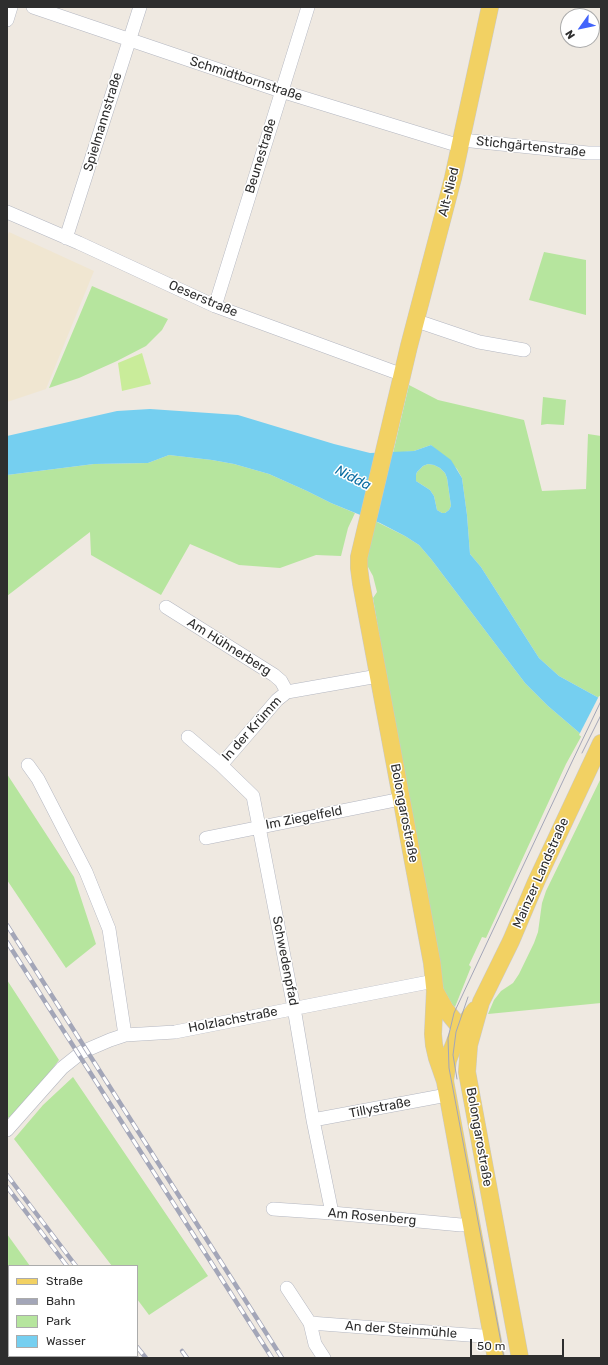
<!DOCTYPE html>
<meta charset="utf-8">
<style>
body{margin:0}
#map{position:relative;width:608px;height:1365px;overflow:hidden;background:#efe9e1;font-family:Rubik,sans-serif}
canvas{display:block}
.frame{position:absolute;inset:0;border:8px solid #2e2e2e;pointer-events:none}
.legend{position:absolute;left:8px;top:1265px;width:130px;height:92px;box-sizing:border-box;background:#fff;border:1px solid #ababab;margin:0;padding:5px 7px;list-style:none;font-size:12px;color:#2e2e2e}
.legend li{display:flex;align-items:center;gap:8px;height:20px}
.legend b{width:20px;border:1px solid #ababab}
.north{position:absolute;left:560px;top:8px;width:40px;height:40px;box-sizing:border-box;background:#fff;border:1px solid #ababab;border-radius:50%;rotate:237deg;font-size:11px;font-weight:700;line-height:16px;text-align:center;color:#2e2e2e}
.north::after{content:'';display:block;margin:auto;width:14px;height:18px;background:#4264fb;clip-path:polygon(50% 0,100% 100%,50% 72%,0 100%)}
.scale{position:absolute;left:470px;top:1339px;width:94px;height:18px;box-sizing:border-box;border:2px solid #2e2e2e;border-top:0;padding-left:5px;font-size:12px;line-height:14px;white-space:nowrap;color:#2e2e2e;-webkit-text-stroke:3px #fff;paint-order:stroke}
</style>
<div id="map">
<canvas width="608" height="1365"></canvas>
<div class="frame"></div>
<ul class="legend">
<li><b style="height:5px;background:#f2d163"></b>Straße</li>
<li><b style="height:5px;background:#a3a6b8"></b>Bahn</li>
<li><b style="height:11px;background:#b6e59e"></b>Park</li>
<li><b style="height:11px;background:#75cff0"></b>Wasser</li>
</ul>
<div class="north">N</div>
<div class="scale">50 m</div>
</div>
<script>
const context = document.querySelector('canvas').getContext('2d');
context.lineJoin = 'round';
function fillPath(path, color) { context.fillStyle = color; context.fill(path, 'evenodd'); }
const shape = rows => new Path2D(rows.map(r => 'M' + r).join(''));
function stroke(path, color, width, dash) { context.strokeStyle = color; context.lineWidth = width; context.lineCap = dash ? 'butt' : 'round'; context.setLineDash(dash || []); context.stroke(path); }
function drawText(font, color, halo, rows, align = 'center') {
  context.font = font + ' Rubik,sans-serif'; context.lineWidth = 3; context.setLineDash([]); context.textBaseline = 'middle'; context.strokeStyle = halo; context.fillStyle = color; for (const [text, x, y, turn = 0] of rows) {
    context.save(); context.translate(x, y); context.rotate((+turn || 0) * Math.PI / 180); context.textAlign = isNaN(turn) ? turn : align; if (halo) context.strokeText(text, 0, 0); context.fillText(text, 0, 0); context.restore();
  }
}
fillPath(shape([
 [9,232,94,271,46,389,7,402,7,237]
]), '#f0e6d1');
fillPath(shape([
 [544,252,586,260,586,315,529,300],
 [92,286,168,319,162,330,146,346,117,361,79,378,49,388],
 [409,385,438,400,524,420,542,491,586,489,588,434,601,436,601,693,599,698,559,676,539,658,481,567,470,554,467,515,462,478,457,469,431,445,414,451,393,453],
 [543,397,566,400,564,425,547,424,541,425],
 [169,455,212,460,234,464,269,474,307,491,331,503,355,513,348,528,341,556,316,555,280,568,239,565,190,544,161,595,91,555,90,532,7,596,7,475,94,464,148,463],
 [428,464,434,465,440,468,445,473,447,478,451,506,449,510,445,513,442,513,437,510,434,496,430,490,416,481,416,475,417,472,423,466],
 [375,521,405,536,419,545,431,559,525,683,548,706,582,735,566,764,486,938,482,937,469,965,471,967,455,1007,453,1006,445,997,404,783,373,598,377,592,373,576,368,567,368,550],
 [7,774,74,877,96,944,66,968,7,880],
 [601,778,601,1003,488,1014,494,1000,501,991,513,983,519,974,534,943,538,932,542,903,546,891],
 [7,980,59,1060,14,1119,7,1117],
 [73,1077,208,1276,149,1315,137,1299,137,1266,112,1266,14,1139,43,1105],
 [7,1234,30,1266,9,1266,9,1356,89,1356,87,1358,7,1358]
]), '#b6e59e');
fillPath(shape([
 [142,353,151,384,122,391,118,363]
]), '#c9ec9a');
fillPath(shape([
 [150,409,238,415,334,444,370,453,414,451,431,445,451,460,462,478,467,515,470,554,481,567,539,658,559,676,599,698,582,735,548,706,525,683,431,559,419,545,405,536,380,523,331,503,307,491,269,474,234,464,212,460,169,455,148,463,94,464,7,475,7,436,117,411],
 [428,464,434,465,440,468,445,473,447,478,451,506,449,510,445,513,442,513,437,510,434,496,430,490,416,481,416,475,417,472,423,466]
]), '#75cff0');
fillPath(shape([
 [599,696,601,697,601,752,579,735]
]), '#efe9e1');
const minor = shape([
 [33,7,281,91,460,146],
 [7,20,11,7],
 [462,140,588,153,601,153],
 [7,212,79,243,215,306,403,375],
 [66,238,140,7],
 [215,306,308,7],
 [417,321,479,342,524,350],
 [166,607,274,675,281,681,287,692],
 [188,737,221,765,253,796,294,1008,313,1120,332,1213],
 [28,765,38,779,86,872,109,929,125,1035],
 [221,765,277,700,287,692,378,676],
 [206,838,401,799],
 [313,1120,447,1095],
 [7,1130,62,1068,82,1052,110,1040,125,1035,175,1032,434,981],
 [273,1209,332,1213,461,1225,470,1224],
 [287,1288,310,1323,315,1344,324,1358],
 [310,1323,482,1336,492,1334]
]);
const major = shape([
 [435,991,445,1009,458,1025,464,1040],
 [475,1010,468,1019,458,1034,448,1060,445,1081,496,1358],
 [445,1081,437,1058,434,1045,433,1034,435,991,432,963,361,583,359,568,359,557,409,346,453,178,490,7],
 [520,1358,467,1072,469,1045,481,1002,511,941,536,882,601,743]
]);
stroke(minor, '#b4b7c1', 14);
stroke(major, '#c9c9c9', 18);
stroke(minor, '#fff', 13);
stroke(major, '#f2d163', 17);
stroke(shape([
 [582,753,601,715],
 [457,1079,453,1055,456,1032,468,997],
 [504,1358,449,1068,448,1038,454,1013,570,766,601,701]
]), '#a3a6b8', 1);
const rail = shape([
 [7,925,282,1358],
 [7,942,272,1358],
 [7,1175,76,1266],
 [7,1187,67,1266],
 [137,1347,146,1358],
 [182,1351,187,1358],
 [135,1356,137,1358]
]);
stroke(rail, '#a3a6b8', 4.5);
stroke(rail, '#fff', 3, [9]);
drawText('13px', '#2e2e2e', '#fff', [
 ["Schmidtbornstraße",246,79,18],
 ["Spielmannstraße",103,122,-73],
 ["Stichgärtenstraße",531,147,6],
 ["Beunestraße",261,156,-73],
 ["Alt-Nied",449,192,-76],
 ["Oeserstraße",203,299,23],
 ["Am Hühnerberg",229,647,32],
 ["In der Krümm",252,729,-48],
 ["Bolongarostraße",404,813,79],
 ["Im Ziegelfeld",304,818,-11],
 ["Mainzer Landstraße",541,873,-66],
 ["Schwedenpfad",285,961,79],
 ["Holzlachstraße",233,1020,-11],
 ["Tillystraße",380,1108,-11],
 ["Bolongarostraße",479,1137,80],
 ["Am Rosenberg",372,1217,5],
 ["An der Steinmühle",401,1330,4]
]);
drawText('italic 14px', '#0d6fa3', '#fff', [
 ["Nidda",353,478,27]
]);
</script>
